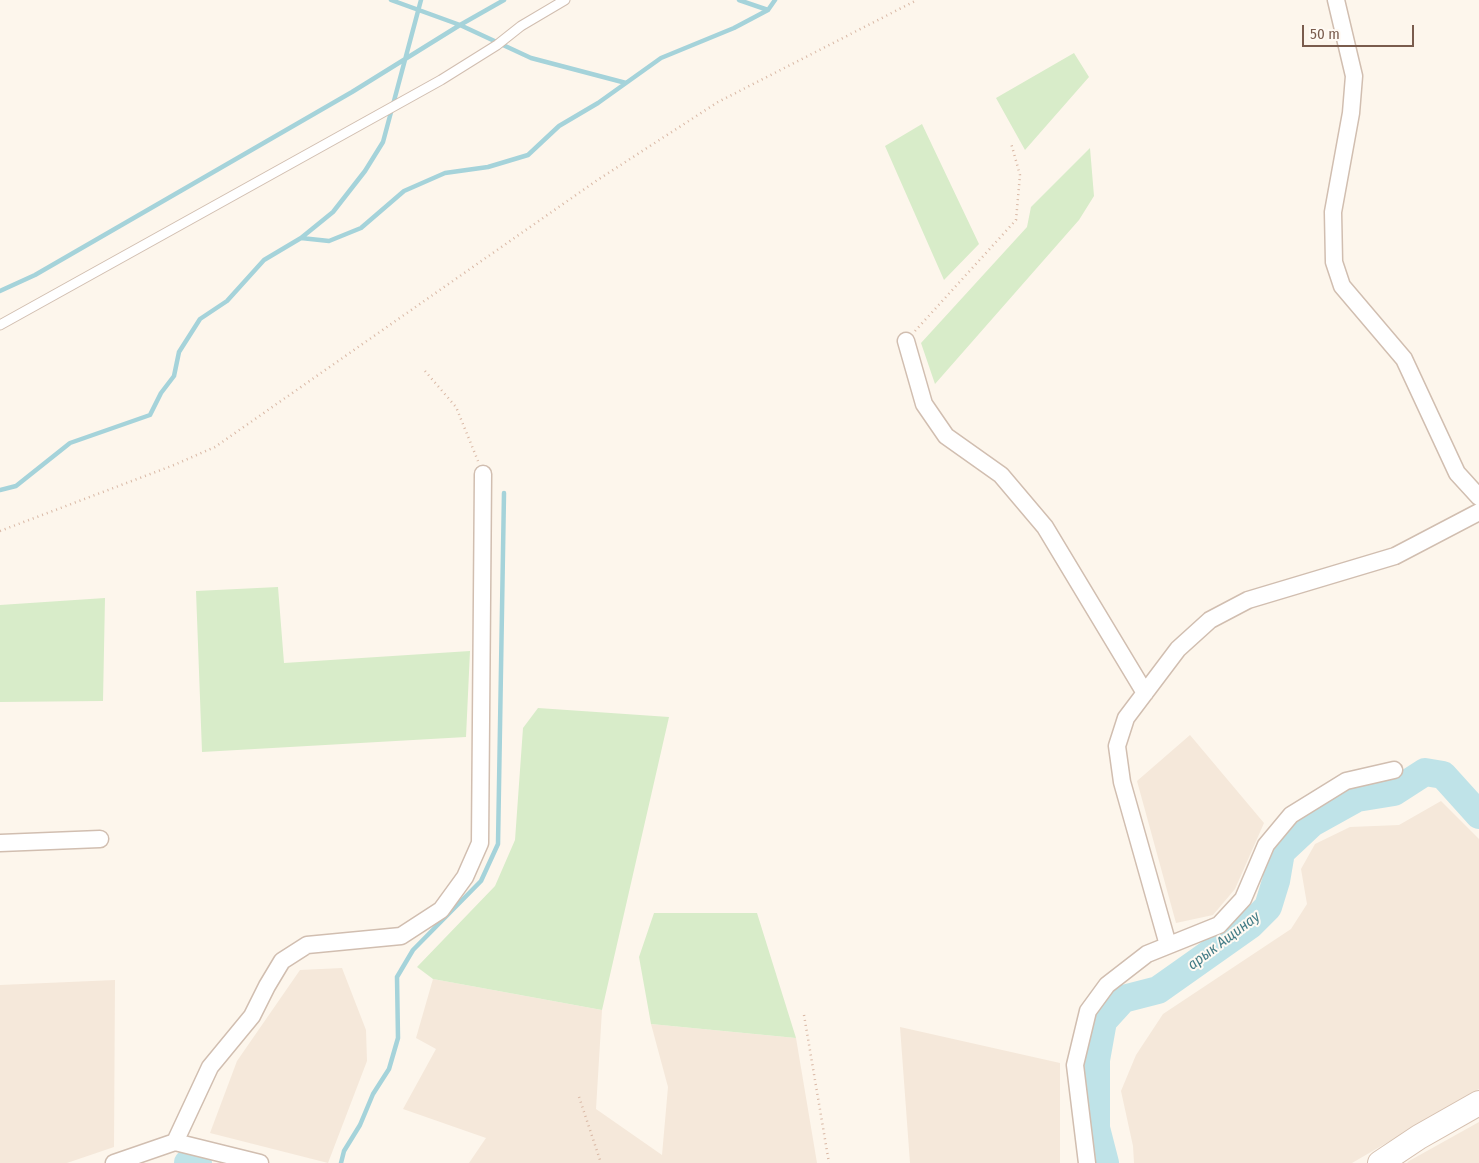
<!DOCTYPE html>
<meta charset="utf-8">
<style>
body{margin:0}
#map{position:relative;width:1479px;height:1163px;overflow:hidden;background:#fdf6ec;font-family:"Fira Sans Condensed",sans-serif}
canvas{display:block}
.scale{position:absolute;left:1302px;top:25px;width:112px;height:22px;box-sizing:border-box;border:2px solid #7a5c4d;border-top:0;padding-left:6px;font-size:15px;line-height:18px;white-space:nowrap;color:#7a5c4d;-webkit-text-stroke:4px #fffaf3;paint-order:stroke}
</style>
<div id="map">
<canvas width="1479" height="1163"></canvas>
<div class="scale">50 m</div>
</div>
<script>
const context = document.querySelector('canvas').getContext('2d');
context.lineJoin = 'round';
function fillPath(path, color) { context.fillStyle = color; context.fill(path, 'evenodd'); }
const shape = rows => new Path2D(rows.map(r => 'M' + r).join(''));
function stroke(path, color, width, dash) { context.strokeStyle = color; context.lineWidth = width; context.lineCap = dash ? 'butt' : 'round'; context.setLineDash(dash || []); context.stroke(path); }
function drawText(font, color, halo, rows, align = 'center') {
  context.font = font + ' "Fira Sans Condensed",sans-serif'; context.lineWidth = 4; context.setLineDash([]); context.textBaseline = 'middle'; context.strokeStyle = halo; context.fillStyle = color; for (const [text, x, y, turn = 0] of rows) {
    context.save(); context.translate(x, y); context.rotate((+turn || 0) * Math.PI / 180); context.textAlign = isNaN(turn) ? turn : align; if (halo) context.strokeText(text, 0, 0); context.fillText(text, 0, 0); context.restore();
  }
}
fillPath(shape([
 [1190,735,1264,823,1235,889,1213,915,1176,923,1137,781],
 [1441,801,1479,839,1479,1089,1352,1163,1134,1163,1133,1146,1121,1091,1136,1055,1163,1014,1291,929,1307,904,1301,869,1315,844,1350,827,1399,825],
 [342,968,366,1030,367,1061,328,1163,210,1133,237,1061,300,970],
 [433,979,602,1010,596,1109,662,1155,668,1087,651,1024,796,1038,817,1163,469,1163,486,1138,403,1109,436,1049,416,1038],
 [115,980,114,1147,67,1163,0,1163,0,985],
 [900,1027,1060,1063,1060,1163,910,1163],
 [1479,1122,1479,1163,1407,1163,1409,1161]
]), '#f5e8da');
fillPath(shape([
 [1074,53,1089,77,1025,150,996,98],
 [922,124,979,244,944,280,885,146],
 [1090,148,1094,196,1079,220,935,384,921,343,1027,227,1031,207],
 [278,587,284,663,470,651,466,737,202,752,196,591],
 [105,598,103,701,0,702,0,605],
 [538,708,669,717,602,1010,433,979,417,967,495,886,515,840,523,728],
 [654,913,757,913,796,1038,651,1024,639,957]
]), '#d8ecc9');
stroke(shape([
 [391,0,460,25,531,58,626,83],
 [739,0,768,10],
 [301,238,333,212,365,171,383,142,421,0],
 [0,291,35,275,352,92,460,25,504,0],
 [0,490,16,486,70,443,150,415,161,393,174,376,179,352,200,319,227,301,264,260,301,238,329,241,361,228,404,191,445,173,488,167,528,155,559,126,598,103,661,58,734,28,768,10,775,0],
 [341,1163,344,1151,360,1125,373,1094,389,1069,398,1038,397,977,413,950,481,881,498,844,504,493]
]), '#a5d3da', 4.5);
stroke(shape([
 [188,1163,198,1163],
 [1105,1163,1096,1128,1096,1060,1103,1021,1123,999,1158,990,1250,925,1268,907,1276,881,1281,852,1312,823,1357,798,1394,792,1425,772,1443,775,1479,815]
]), '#bfe3e8', 28);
const lane = shape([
 [0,325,441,80,497,45,521,26,565,0]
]);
const street = shape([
 [1336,0,1354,76,1351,113,1333,212,1334,262,1342,286,1404,359,1457,473,1479,497],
 [906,341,924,404,946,436,1001,475,1045,527,1145,693],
 [0,843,100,839],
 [1168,945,1122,782,1117,746,1126,718,1178,649,1210,620,1248,600,1395,556,1479,512],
 [175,1142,210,1067,252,1016,267,986,282,961,307,945,401,936,441,910,465,877,480,843,483,474],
 [114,1163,175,1142,260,1163],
 [1087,1163,1075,1065,1088,1011,1107,985,1147,954,1219,925,1243,899,1266,845,1291,815,1346,781,1394,770]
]);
const secondary = shape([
 [1380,1163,1419,1137,1479,1103]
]);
stroke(lane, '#d1beb0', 11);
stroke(street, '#d1beb0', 19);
stroke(secondary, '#d6c0b0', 26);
stroke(shape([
 [915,331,1016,220,1020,175,1011,143],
 [425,371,456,407,478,461],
 [0,531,174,465,215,447,596,181,718,102,917,0],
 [804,1015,829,1163],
 [579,1097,601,1163]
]), '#d9b8a5', 2.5, [1, 4]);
stroke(lane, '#fff', 9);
stroke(street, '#fff', 16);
stroke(secondary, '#fff', 24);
drawText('italic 15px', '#437c86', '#fffaf3', [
 ["арык Ащинау",1224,941,-37]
]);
</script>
